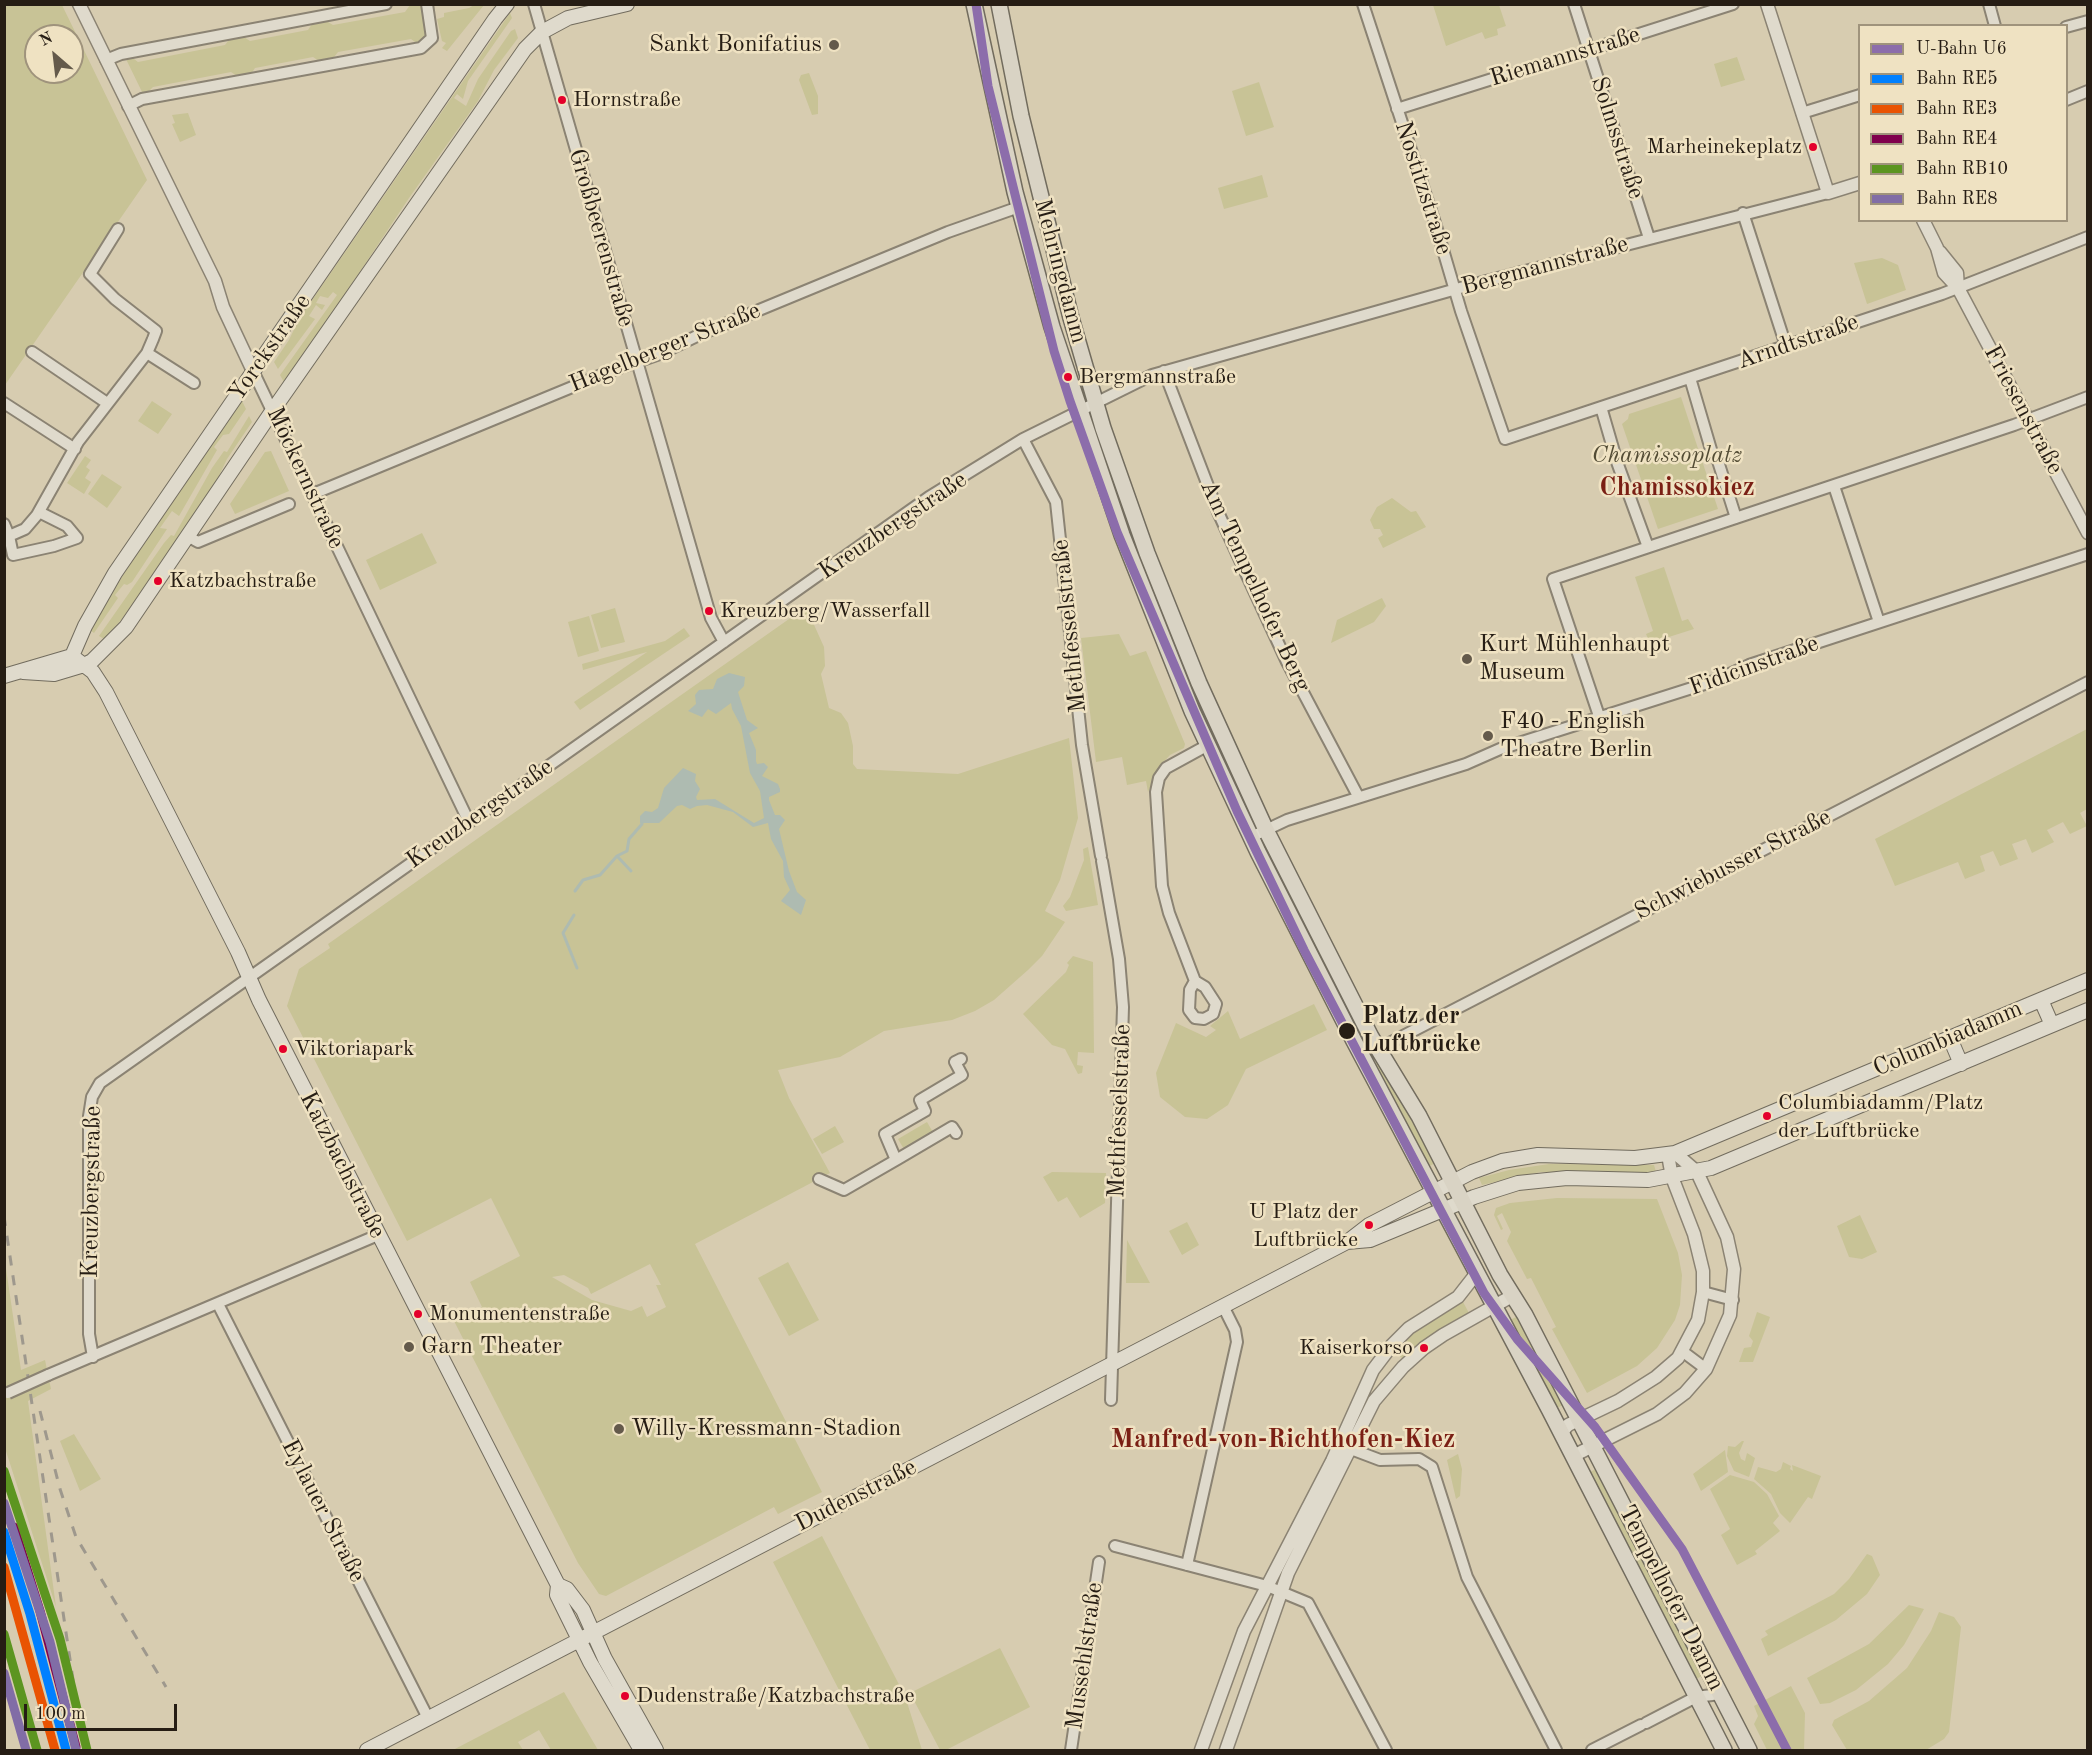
<!DOCTYPE html>
<meta charset="utf-8">
<style>
body{margin:0}
#map{position:relative;width:2092px;height:1755px;overflow:hidden;background:#d7ccb0;font-family:"Old Standard TT",serif}
canvas{display:block}
.frame{position:absolute;inset:0;border:6px solid #261d14;pointer-events:none}
.legend{position:absolute;left:1858px;top:24px;width:210px;height:198px;box-sizing:border-box;background:#efe2c2;border:2px solid #9f937c;margin:0;padding:8px 10px;list-style:none;font-size:18px;color:#261d14}
.legend li{display:flex;align-items:center;gap:12px;height:30px}
.legend b{width:30px;border:2px solid #9f937c}
.north{position:absolute;left:24px;top:24px;width:60px;height:60px;box-sizing:border-box;background:#efe2c2;border:2px solid #9f937c;border-radius:50%;rotate:332deg;font-size:16px;font-weight:700;line-height:24px;text-align:center;color:#261d14}
.north::after{content:'';display:block;margin:auto;width:21px;height:27px;background:#645a4b;clip-path:polygon(50% 0,100% 100%,50% 72%,0 100%)}
.scale{position:absolute;left:24px;top:1704px;width:153px;height:27px;box-sizing:border-box;border:3px solid #261d14;border-top:0;padding-left:8px;font-size:18px;line-height:21px;white-space:nowrap;color:#261d14;-webkit-text-stroke:4px #efe2c2;paint-order:stroke}
</style>
<div id="map">
<canvas width="2092" height="1755"></canvas>
<div class="frame"></div>
<ul class="legend">
<li><b style="height:8px;background:#8c6dab"></b>U-Bahn U6</li>
<li><b style="height:8px;background:#0080ff"></b>Bahn RE5</li>
<li><b style="height:8px;background:#e95302"></b>Bahn RE3</li>
<li><b style="height:8px;background:#80004d"></b>Bahn RE4</li>
<li><b style="height:8px;background:#5c9520"></b>Bahn RB10</li>
<li><b style="height:8px;background:#816da6"></b>Bahn RE8</li>
</ul>
<div class="north">N</div>
<div class="scale">100 m</div>
</div>
<script>
const context = document.querySelector('canvas').getContext('2d');
context.lineJoin = 'round';
function fillPath(path, color) { context.fillStyle = color; context.fill(path, 'evenodd'); }
const shape = rows => new Path2D(rows.map(r => 'M' + r).join(''));
function stroke(path, color, width, dash) { context.strokeStyle = color; context.lineWidth = width; context.lineCap = dash ? 'butt' : 'round'; context.setLineDash(dash || []); context.stroke(path); }
function drawText(font, color, halo, rows, align = 'center') {
  context.font = font + ' "Old Standard TT",serif'; context.lineWidth = 5; context.setLineDash([]); context.textBaseline = 'middle'; context.strokeStyle = halo; context.fillStyle = color; for (const [text, x, y, turn = 0] of rows) {
    context.save(); context.translate(x, y); context.rotate((+turn || 0) * Math.PI / 180); context.textAlign = isNaN(turn) ? turn : align; if (halo) context.strokeText(text, 0, 0); context.fillText(text, 0, 0); context.restore();
  }
}
fillPath(shape([
 [4,5,62,5,147,180,5,385],
 [36,36,72,36,72,72,36,72],
 [410,5,419,5,423,8,428,37,419,45,411,39,338,52,331,61,322,63,313,57,255,68,249,77,240,78,231,72,153,87,144,96,125,57,130,56,138,62,225,45,232,36,241,35,250,41,308,30,314,21,323,19,333,25,405,12],
 [474,5,484,5,447,51,442,48,446,43,442,41,437,19,444,17,444,13,469,8],
 [1433,5,1499,5,1506,26,1497,29,1498,35,1485,39,1482,32,1446,46],
 [510,13,512,18,468,81,463,99,457,94,454,98,466,106,478,79,511,31,515,29,518,38,494,70,478,101,409,198,285,384,280,375,337,295,333,292,328,298,320,296,316,303,325,305,322,310,316,305,309,316,315,319,278,369,274,362,289,340,299,319],
 [1737,57,1745,80,1721,87,1714,64],
 [809,73,818,96,818,114,812,115,799,80,801,75],
 [1259,82,1274,127,1246,136,1232,91],
 [188,113,196,135,180,142,172,124,175,123,172,115],
 [1262,175,1268,197,1224,209,1218,188],
 [1882,258,1898,265,1906,290,1867,304,1854,263],
 [1681,397,1718,509,1658,529,1622,424,1628,419,1629,414],
 [152,401,172,414,158,434,138,421],
 [242,401,246,409,229,434,223,435,214,447,217,450,179,516,172,511,160,528,167,529,132,582,127,585,124,584,115,595,118,598,94,633,90,630,125,572],
 [249,416,252,422,227,459,216,482,122,619,104,639,99,636,164,543,171,535,174,536,212,468,224,451,227,452],
 [271,451,289,491,235,514,230,504,265,452],
 [85,456,91,460,86,467,90,470,85,478,91,482,84,494,67,483],
 [1107,471,1256,821,1254,822,1218,755,1137,559],
 [102,474,122,487,107,508,88,494],
 [1392,498,1411,512,1416,511,1426,527,1383,548,1378,538,1383,535,1380,529,1374,529,1370,520,1377,507],
 [422,533,437,563,380,590,366,560],
 [1664,567,1682,621,1688,619,1694,629,1650,643,1646,634,1653,631,1635,577],
 [1382,598,1386,606,1374,622,1331,643,1337,620],
 [806,607,824,647,825,666,821,674,829,708,841,713,848,723,853,746,853,764,857,769,958,774,1069,738,1078,818,1060,880,1045,911,1065,922,1042,956,1028,970,994,1000,975,1011,952,1020,884,1031,840,1057,778,1070,789,1098,830,1173,695,1244,822,1492,778,1514,774,1507,606,1596,599,1594,578,1563,454,1321,482,1307,470,1282,520,1256,491,1198,407,1241,287,1006,299,969,330,948,328,944],
 [650,1264,661,1285,656,1285,666,1307,647,1317,642,1306,631,1311,592,1300,552,1277,564,1275,588,1288,591,1294],
 [615,608,625,642,601,648,591,615],
 [589,616,599,651,578,657,568,622],
 [684,628,690,636,580,710,574,702,647,652,583,670,582,664,665,641],
 [1119,634,1130,656,1146,651,1185,744,1184,748,1170,755,1160,766,1148,792,1146,781,1127,785,1122,757,1096,762,1081,638],
 [2087,729,2087,809,2080,813,2087,826,2070,834,2063,822,2047,830,2054,842,2032,853,2026,839,2012,844,2018,859,2000,866,1993,851,1980,856,1985,871,1965,879,1958,862,1895,886,1875,839],
 [1088,847,1098,905,1066,911,1063,906,1070,897,1084,860,1083,849],
 [1270,849,1365,1036,1362,1038,1342,998,1331,984,1263,852],
 [1073,956,1093,962,1094,1053,1078,1052,1077,1065,1083,1066,1082,1073,1078,1074,1065,1049,1052,1045,1023,1014,1066,972,1069,965,1067,963],
 [1314,1004,1327,1030,1246,1069,1228,1105,1207,1119,1185,1117,1160,1097,1156,1073,1176,1023,1206,1037,1216,1030,1210,1026,1228,1011,1240,1039],
 [1379,1062,1435,1163,1428,1167,1375,1064],
 [927,1122,934,1134,905,1151,898,1139],
 [835,1126,844,1142,822,1154,813,1139],
 [1549,1164,1654,1165,1656,1172,1540,1172,1482,1185,1479,1178,1509,1170],
 [1052,1172,1106,1173,1105,1203,1080,1218,1067,1197,1058,1202,1043,1177],
 [1557,1198,1657,1199,1678,1253,1682,1275,1680,1305,1675,1320,1657,1348,1637,1366,1587,1393,1552,1329,1556,1327,1531,1278,1527,1279,1507,1241,1511,1232,1502,1213,1497,1216,1503,1229,1501,1230,1494,1215,1496,1208,1510,1203],
 [1860,1215,1877,1252,1862,1259,1849,1257,1837,1226],
 [1187,1222,1199,1245,1182,1255,1169,1231],
 [1127,1240,1150,1283,1126,1283],
 [4,1255,21,1370,45,1360,51,1389,28,1401,56,1607,5,1448],
 [788,1262,819,1320,789,1336,758,1278],
 [1463,1302,1469,1313,1434,1333,1403,1359,1395,1352,1412,1333],
 [1757,1312,1770,1317,1769,1320,1753,1362,1739,1362,1744,1348,1751,1347,1753,1341,1749,1336],
 [1518,1316,1565,1404,1555,1409,1508,1321],
 [74,1434,101,1479,80,1491,60,1441],
 [1742,1441,1744,1441,1739,1453,1741,1459,1745,1461,1747,1453,1755,1458,1749,1477,1734,1471,1727,1456,1728,1446,1735,1447],
 [1725,1450,1728,1472,1701,1491,1693,1474],
 [1458,1454,1462,1469,1460,1496,1456,1499,1447,1460],
 [1783,1462,1791,1466,1790,1469,1793,1471,1792,1465,1821,1476,1812,1499,1808,1497,1790,1523,1780,1513,1771,1494,1754,1479,1758,1467,1776,1472,1781,1469],
 [1598,1468,1704,1675,1694,1680,1588,1473],
 [1730,1475,1754,1482,1767,1494,1779,1516,1773,1523,1780,1531,1755,1551,1757,1554,1737,1565,1721,1535,1730,1529,1710,1489],
 [822,1536,905,1696,922,1750,870,1750,773,1562],
 [1867,1554,1872,1556,1880,1575,1867,1594,1836,1620,1768,1656,1761,1639,1768,1635,1765,1631,1834,1594,1849,1579],
 [1909,1605,1924,1609,1904,1645,1888,1664,1856,1690,1830,1703,1820,1704,1807,1678,1869,1644],
 [1939,1612,1954,1617,1961,1627,1949,1732,1944,1739,1926,1750,1847,1750,1832,1725,1834,1720,1869,1701,1907,1668,1931,1631],
 [1000,1648,1030,1707,946,1750,940,1750,910,1693],
 [1791,1686,1805,1713,1804,1750,1767,1750,1754,1724,1758,1716,1754,1706],
 [564,1692,598,1750,551,1750,539,1730,518,1742,523,1750,453,1750]
]), '#c8c396');
fillPath(shape([
 [729,673,745,677,744,686,738,692,747,720,758,728,749,733,756,750,756,761,757,764,764,763,768,767,762,776,778,784,780,789,780,792,769,797,769,800,775,815,780,815,785,820,779,829,789,871,797,892,806,900,801,915,781,901,790,890,784,877,783,861,771,839,768,823,753,827,733,812,707,805,697,806,690,809,682,805,677,806,659,823,640,823,640,816,645,811,652,812,658,808,664,788,683,768,696,774,695,781,700,789,696,797,697,800,715,799,754,823,764,818,760,791,750,773,741,726,732,709,731,703,716,714,708,709,702,717,688,711,696,704,695,695,699,690,713,689,717,679]
]), '#aebbb1');
stroke(shape([
 [617,856,631,871],
 [575,891,583,880,600,875,617,856,627,851,629,839,642,824],
 [574,915,563,933,577,968]
]), '#aebbb1', 3);
const pedestrian = shape([
 [1508,74,1589,50]
]);
const minor = shape([
 [534,4,711,618,724,642],
 [1363,4,1436,226,1461,311,1505,439,1942,294,2088,237],
 [1574,4,1649,238],
 [1989,4,1995,26],
 [2066,27,2088,21],
 [1589,50,1733,4],
 [106,60,121,54,386,4],
 [2066,100,2088,91],
 [128,106,142,99,421,48,432,38,427,4],
 [1397,109,1508,74],
 [1802,113,1860,95],
 [1743,213,1786,346],
 [32,352,107,403],
 [147,353,194,383],
 [253,371,469,822],
 [1164,371,1218,512,1244,569,1287,662,1358,796],
 [1690,378,1712,453,1717,458,1736,518],
 [4,403,75,449],
 [1601,407,1617,462,1648,547],
 [1023,439,1056,502,1082,745,1101,856],
 [1834,486,1879,622],
 [313,494,611,371,660,354,701,334,948,232,1019,207],
 [4,524,9,536,25,529,37,515,78,442,147,353,153,339,156,331,115,299,90,274,118,229],
 [9,536,13,555,54,546,77,538,67,526,39,512],
 [189,537,198,542,289,504],
 [1599,716,1553,579,2014,425,2088,397],
 [1251,837,1287,820,1466,764,1500,749,1714,681,1749,665,2088,554],
 [1102,861,1119,959,1123,1007,1111,1400],
 [1195,981,1190,990,1189,1010,1195,1018,1204,1019,1213,1014,1216,1004,1205,987,1195,981,1169,913,1162,886,1156,792,1159,778,1166,768,1208,745],
 [1378,1049,2088,682],
 [956,1133,952,1127,896,1160,885,1134,925,1111,920,1100,962,1075,955,1062,961,1059],
 [819,1179,844,1190,896,1160],
 [1703,1292,1733,1300],
 [218,1304,428,1718],
 [1682,1351,1706,1369],
 [93,1357,89,1334,89,1116,92,1097,100,1083,929,497,1023,439,1152,375,1467,286,1828,193],
 [48,1375,378,1235],
 [1343,1446,1380,1460,1419,1459,1432,1467,1467,1577,1556,1750],
 [1115,1546,1267,1586,1308,1603,1386,1750],
 [1187,1565,1237,1342,1235,1330,1223,1306],
 [1646,1723,1696,1697,1720,1694],
 [1071,1750,1099,1562],
 [1592,1750,1641,1725]
]);
const tertiary = shape([
 [79,4,215,281,223,307,253,371],
 [1767,4,1828,193,1860,183],
 [1923,220,1937,248,1944,273,1958,288,2088,533],
 [1940,252,1957,273,1958,288],
 [1561,1433,1568,1425,1618,1401,1656,1377,1678,1358,1698,1320,1703,1292,1703,1271,1694,1234,1672,1177,1668,1155],
 [1573,1456,1657,1414,1685,1393,1706,1369,1730,1315,1734,1269,1727,1237,1697,1172,1675,1153],
 [1201,1750,1244,1631,1332,1461,1373,1370,1392,1345,1409,1328,1458,1297,1476,1274],
 [1226,1750,1288,1573,1374,1401,1403,1367,1424,1348,1443,1335,1512,1296]
]);
const secondary = shape([
 [72,656,93,672,106,692,238,952,259,1000,558,1585,557,1595,590,1662,641,1750],
 [23,672,54,674,84,665,92,661,126,627,273,410,525,49,542,32,568,18,627,4],
 [4,676,72,656,85,626,115,573,495,19,507,4],
 [2041,1000,2052,1025],
 [1950,1038,1961,1064],
 [1347,1242,1370,1240,1474,1197,1518,1183,1567,1178,1648,1180,1711,1168,2088,1010],
 [558,1585,567,1589,583,1610,605,1659,656,1750],
 [367,1750,1347,1242,1369,1225,1472,1172,1502,1161,1538,1155,1635,1158,1675,1153,2088,980]
]);
const primary = shape([
 [974,4,1015,192,1052,327,1122,535,1192,711,1258,852,1354,1041,1549,1409,1724,1750],
 [999,4,1021,116,1071,318,1103,428,1147,553,1199,683,1266,830,1371,1037,1419,1116,1500,1275,1525,1315,1749,1750]
]);
stroke(pedestrian, '#8b8373', 10);
stroke(minor, '#8b8373', 14);
stroke(tertiary, '#8b8373', 15);
stroke(secondary, '#726c5e', 16);
stroke(primary, '#726c5e', 18);
stroke(pedestrian, '#dfdacc', 8);
stroke(minor, '#dfdacc', 10);
stroke(tertiary, '#dfdacc', 12);
stroke(secondary, '#dfdacc', 14);
stroke(primary, '#d9d3c4', 15);
stroke(shape([
 [4,1216,78,1713],
 [40,1411,60,1489,76,1537,166,1687]
]), '#9e988d', 3, [10, 10]);
const minorBridge = shape([
 [8,1393,48,1375]
]);
stroke(minorBridge, '#8b8373', 14, []);
stroke(minorBridge, '#dfdacc', 10);
stroke(shape([
 [4,1532,30,1614,66,1750]
]), '#0080ff', 9);
stroke(shape([
 [4,1567,55,1750]
]), '#e95302', 9);
stroke(shape([
 [14,1527,40,1611,76,1747]
]), '#80004d', 9);
stroke(shape([
 [4,1471,60,1639,87,1750],
 [4,1634,37,1750]
]), '#5c9520', 9);
stroke(shape([
 [4,1503,50,1642,76,1750],
 [4,1673,26,1750]
]), '#816da6', 9);
stroke(shape([
 [976,4,988,86,1054,351,1070,401,1117,532,1237,811,1304,950,1484,1293,1517,1339,1595,1427,1682,1549,1787,1750]
]), '#8c6dab', 9);
for (const [x, y, r, color] of [
 [834,45,6,"#645a4b"],
 [562,100,5,"#e4002b"],
 [1813,147,5,"#e4002b"],
 [1068,377,5,"#e4002b"],
 [158,581,5,"#e4002b"],
 [709,611,5,"#e4002b"],
 [1467,659,6,"#645a4b"],
 [1488,736,6,"#645a4b"],
 [1347,1031,9,"#261d14"],
 [283,1049,5,"#e4002b"],
 [1767,1116,5,"#e4002b"],
 [1369,1225,5,"#e4002b"],
 [418,1314,5,"#e4002b"],
 [409,1347,6,"#645a4b"],
 [1424,1348,5,"#e4002b"],
 [619,1429,6,"#645a4b"],
 [625,1696,5,"#e4002b"]
]) { const dot = new Path2D(); dot.arc(x, y, r, 0, 2 * Math.PI); context.fillStyle = color; context.fill(dot); stroke(dot, '#efe2c2', 2); }
drawText('22px', '#261d14', '#efe2c2', [
 ["Hornstraße",573,100],
 ["Marheinekeplatz",1802,147,"right"],
 ["Bergmannstraße",1079,377],
 ["Katzbachstraße",169,581],
 ["Kreuzberg/Wasserfall",720,611],
 ["Viktoriapark",294,1049],
 ["Columbiadamm/Platz",1778,1103],
 ["der Luftbrücke",1778,1131],
 ["U Platz der",1358,1212,"right"],
 ["Luftbrücke",1358,1240,"right"],
 ["Monumentenstraße",429,1314],
 ["Kaiserkorso",1413,1348,"right"],
 ["Dudenstraße/Katzbachstraße",636,1696]
], 'left');
drawText('24px', '#261d14', '#efe2c2', [
 ["Sankt Bonifatius",822,45,"right"],
 ["Kurt Mühlenhaupt",1479,645],
 ["Museum",1479,673],
 ["F40 - English",1500,722],
 ["Theatre Berlin",1500,750],
 ["Garn Theater",421,1347],
 ["Willy-Kressmann-Stadion",631,1429]
], 'left');
drawText('24px', '#261d14', '#efe2c2', [
 ["Riemannstraße",1565,57,-17],
 ["Solmsstraße",1617,138,72],
 ["Nostitzstraße",1423,188,72],
 ["Großbeerenstraße",601,238,74],
 ["Bergmannstraße",1545,266,-15],
 ["Mehringdamm",1060,271,75],
 ["Arndtstraße",1798,342,-19],
 ["Yorckstraße",270,348,-55],
 ["Hagelberger Straße",665,348,-22],
 ["Friesenstraße",2023,410,62],
 ["Möckernstraße",305,478,65],
 ["Kreuzbergstraße",893,526,-34],
 ["Am Tempelhofer Berg",1255,586,65],
 ["Methfesselstraße",1070,626,-96],
 ["Fidicinstraße",1754,666,-20],
 ["Kreuzbergstraße",480,814,-35],
 ["Schwiebusser Straße",1733,865,-27],
 ["Columbiadamm",1948,1039,-23],
 ["Methfesselstraße",1120,1111,-88],
 ["Katzbachstraße",342,1165,63],
 ["Kreuzbergstraße",92,1192,-89],
 ["Dudenstraße",856,1496,-27],
 ["Eylauer Straße",323,1511,63],
 ["Tempelhofer Damm",1671,1598,63],
 ["Mussehlstraße",1085,1656,-82]
]);
drawText('italic 24px', '#534c35', '#efe2c2', [
 ["Chamissoplatz",1667,456]
]);
drawText('bold 24px', '#261d14', '#efe2c2', [
 ["Platz der",1362,1017],
 ["Luftbrücke",1362,1045]
], 'left');
drawText('bold 26px', '#7a1f14', '#efe2c2', [
 ["Chamissokiez",1677,488],
 ["Manfred-von-Richthofen-Kiez",1283,1440]
]);
</script>
